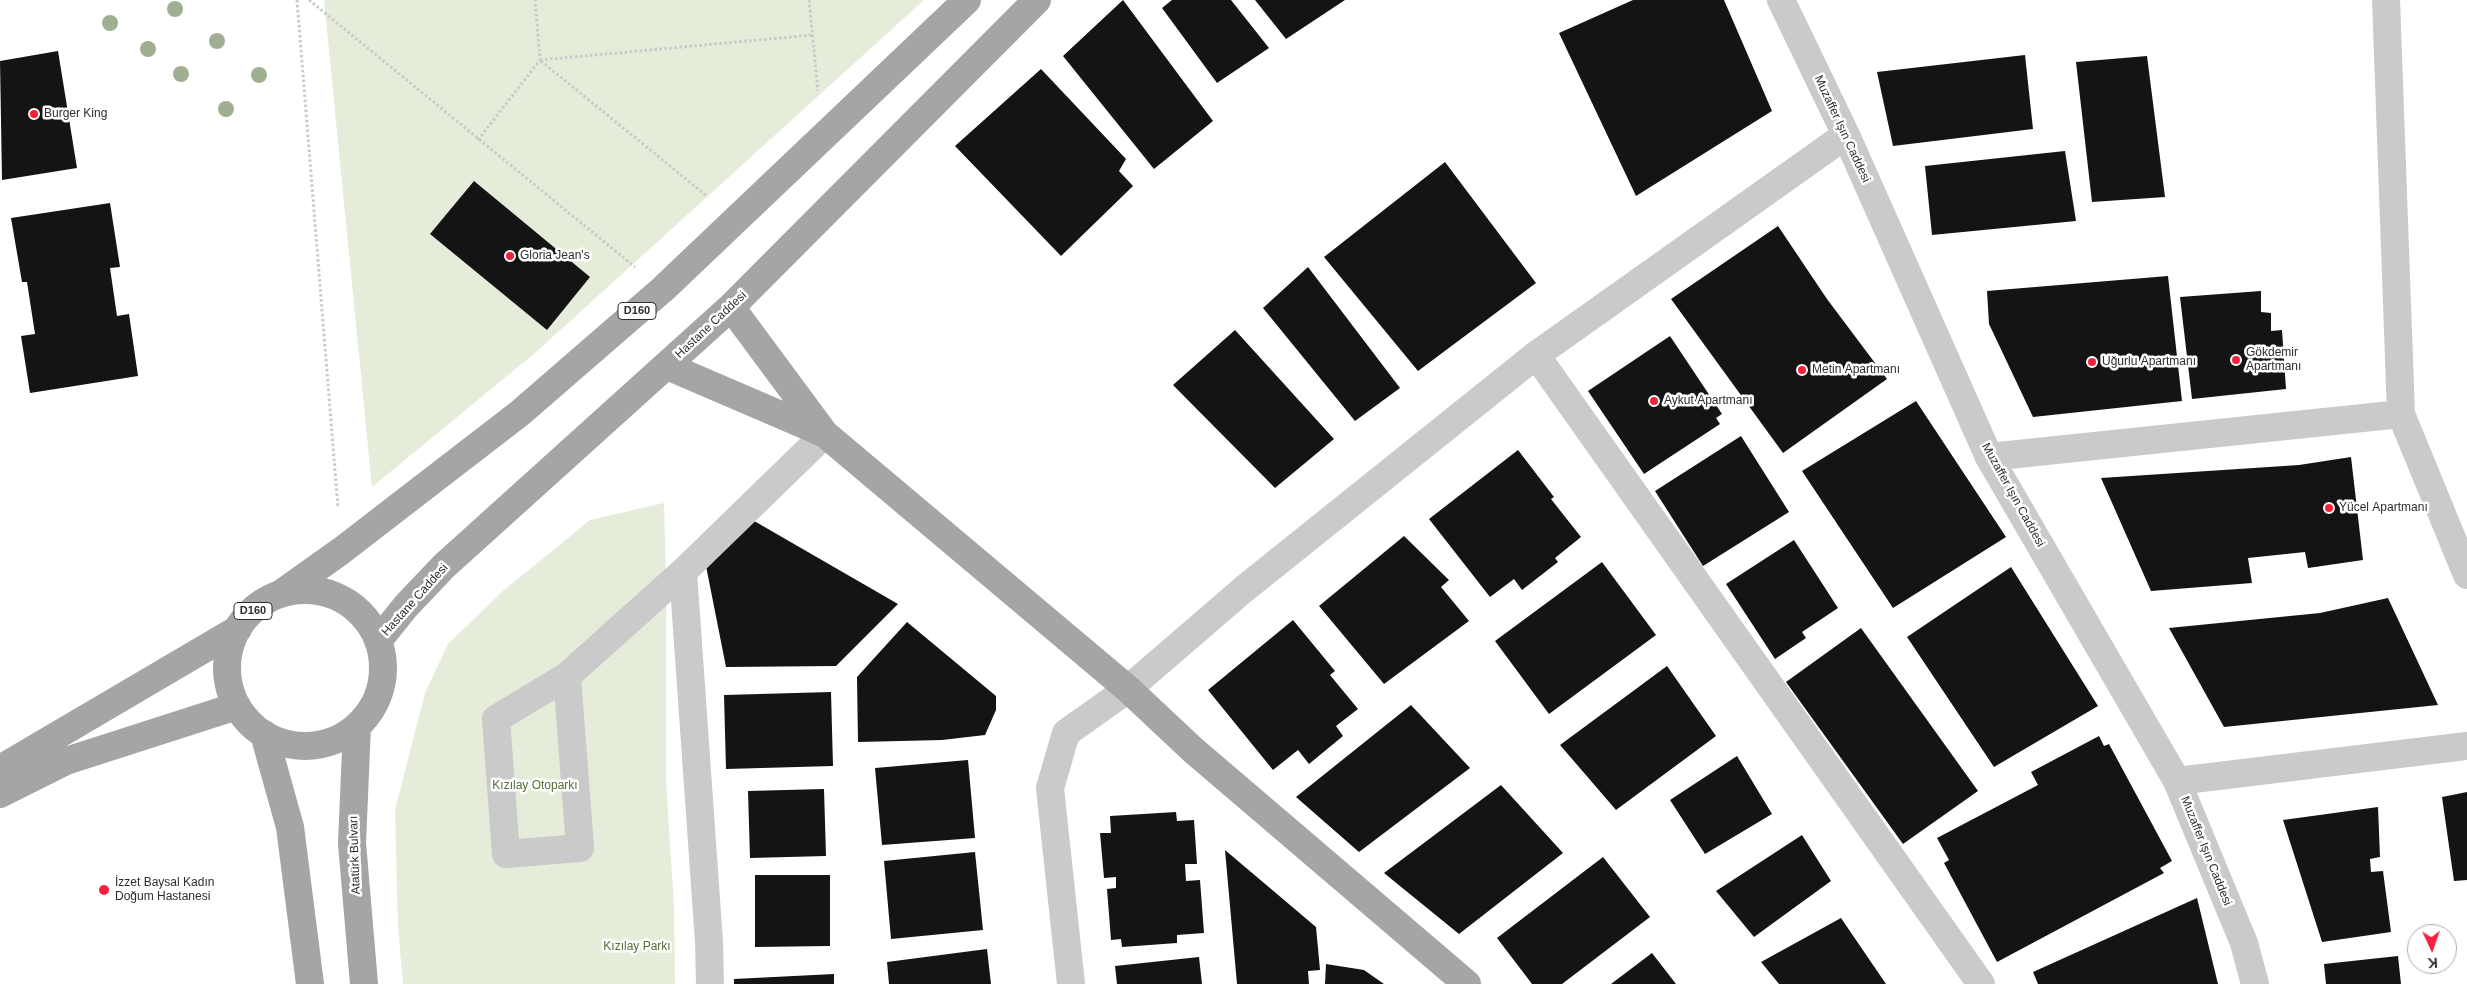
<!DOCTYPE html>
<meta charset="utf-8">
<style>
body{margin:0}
#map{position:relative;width:2467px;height:984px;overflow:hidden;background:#fff;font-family:Arial,sans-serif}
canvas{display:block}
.north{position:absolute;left:2407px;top:924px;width:50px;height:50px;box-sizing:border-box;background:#fff;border:1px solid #ababab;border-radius:50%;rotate:177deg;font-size:14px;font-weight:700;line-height:20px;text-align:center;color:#2d2d2d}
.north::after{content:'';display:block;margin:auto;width:18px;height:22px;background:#f3213c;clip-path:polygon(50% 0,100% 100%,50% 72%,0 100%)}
</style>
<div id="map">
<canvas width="2467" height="984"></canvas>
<div class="north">K</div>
</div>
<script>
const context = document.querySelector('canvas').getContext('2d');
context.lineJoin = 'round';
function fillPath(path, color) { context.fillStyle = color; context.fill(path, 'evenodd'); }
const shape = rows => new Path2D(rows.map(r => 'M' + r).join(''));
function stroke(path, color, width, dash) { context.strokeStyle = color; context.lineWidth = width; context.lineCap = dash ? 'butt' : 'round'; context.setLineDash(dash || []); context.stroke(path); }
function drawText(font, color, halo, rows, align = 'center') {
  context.font = font + ' Arial,sans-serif'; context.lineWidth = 5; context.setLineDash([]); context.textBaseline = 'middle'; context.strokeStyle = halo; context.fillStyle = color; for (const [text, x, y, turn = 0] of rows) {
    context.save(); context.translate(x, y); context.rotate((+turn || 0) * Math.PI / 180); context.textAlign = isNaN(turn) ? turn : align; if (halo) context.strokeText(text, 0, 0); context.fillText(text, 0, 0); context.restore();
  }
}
fillPath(shape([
 [324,0,924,0,535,353,372,487],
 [664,503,666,580,666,781,674,906,675,984,403,984,398,927,395,810,425,693,448,644,503,591,590,520]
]), '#e5ecda');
fillPath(shape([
 [1123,0,1213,121,1154,169,1063,56],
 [1172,0,1231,0,1269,48,1217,83,1162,8],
 [1255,0,1345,0,1286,39],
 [1633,0,1724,0,1772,111,1636,196,1559,33],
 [58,51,77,168,2,180,0,61],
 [2025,55,2033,129,1893,146,1877,72],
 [2147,56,2165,197,2092,202,2076,62],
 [1041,69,1126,159,1119,171,1133,186,1061,256,955,146],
 [2065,151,2076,221,1932,235,1925,166],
 [1445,162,1536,283,1418,371,1324,257],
 [474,181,590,277,547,330,430,234],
 [110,203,120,267,110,268,117,316,129,314,138,376,30,393,21,336,35,334,27,282,22,282,11,218],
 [1778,226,1827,299,1887,379,1783,453,1671,299],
 [1308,267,1400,388,1355,421,1263,308],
 [2168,276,2182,401,2033,417,1989,324,1987,291],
 [2261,291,2261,312,2271,313,2271,331,2282,330,2286,389,2192,399,2180,297],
 [1235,330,1334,439,1275,488,1173,385],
 [1670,336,1722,414,1716,418,1720,424,1644,474,1588,391],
 [1916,401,2006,537,1893,608,1802,471],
 [1741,436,1789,512,1703,566,1655,491],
 [1518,450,1554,497,1551,499,1581,537,1555,558,1558,562,1522,590,1514,579,1490,597,1429,519],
 [2351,457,2363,560,2308,568,2305,552,2248,558,2252,583,2151,591,2101,478,2299,465],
 [749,518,898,604,836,666,726,667,706,566],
 [1404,536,1449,580,1441,587,1469,621,1384,684,1319,606],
 [1794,540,1838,608,1802,632,1806,638,1775,659,1726,584],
 [1602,562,1656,635,1549,714,1495,641],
 [2011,567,2098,706,1994,767,1907,637],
 [2388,598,2438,705,2224,727,2169,628,2320,613],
 [1293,620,1335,671,1330,675,1358,709,1336,726,1343,736,1309,764,1298,750,1273,770,1208,690],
 [907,622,996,696,996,710,985,735,942,740,858,742,857,677],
 [1861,628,1978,791,1903,844,1786,682],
 [1667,666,1716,736,1616,810,1560,745],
 [831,692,833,766,726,769,724,695],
 [1411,705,1470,768,1359,852,1296,797],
 [2099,736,2104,746,2109,744,2172,861,2160,868,2164,873,1997,962,1944,863,1949,860,1937,838,2038,785,2031,772],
 [1737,756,1772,814,1705,854,1670,800],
 [968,760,975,838,882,845,875,768],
 [1501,785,1563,853,1459,934,1384,873],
 [824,789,826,856,750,858,748,791],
 [2467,792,2467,880,2454,881,2442,797],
 [2378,807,2380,857,2370,859,2371,872,2383,871,2391,932,2322,942,2283,820],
 [1176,812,1177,821,1194,820,1197,864,1185,864,1186,881,1200,880,1204,933,1177,935,1177,943,1122,947,1121,939,1111,940,1107,889,1116,888,1116,877,1104,878,1100,833,1111,833,1110,816],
 [1802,835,1831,881,1754,937,1716,891],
 [1225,850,1316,927,1320,970,1308,971,1309,984,1237,984],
 [975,852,983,930,891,939,884,861],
 [1603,857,1650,917,1562,984,1532,984,1497,938],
 [755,875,830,875,830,946,755,947],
 [2197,898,2218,984,2038,984,2033,972],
 [1841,918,1886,984,1779,984,1761,962],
 [987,949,991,984,889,984,887,962],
 [1652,953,1676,984,1611,984],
 [2398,956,2401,984,2326,984,2324,964],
 [1199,957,1202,984,1117,984,1115,966],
 [1326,964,1364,970,1384,984,1325,984],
 [834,974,834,984,734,984,734,979]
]), '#141414');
stroke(shape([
 [297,0,338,508],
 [309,0,635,267],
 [809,0,818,91],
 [540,60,813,35],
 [541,61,708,197],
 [478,140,540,60,535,0]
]), '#cacaca', 3, [2.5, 2.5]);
stroke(shape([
 [1781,0,1846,135,1989,457,2177,781,2244,943,2255,984],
 [2386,0,2401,414,2467,575],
 [1536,355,1981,984],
 [1989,457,2401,414],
 [567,676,580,848,506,854,496,719,567,676,683,572],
 [2177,781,2467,746],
 [710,984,709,942,683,572,825,434],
 [1071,984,1050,788,1066,733,1128,689,1244,589,1536,355,1846,135]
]), '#cacaca', 28);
stroke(shape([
 [731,307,825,434,1128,689,1193,750,1467,984],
 [667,366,823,433],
 '227 668a78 78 0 1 1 156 0a78 78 0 1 1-156 0Z',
 [282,593,341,551,520,413,663,289,967,0],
 [378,641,406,606,444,566,731,307,1037,0],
 [357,726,352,843,364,984],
 [264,734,290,827,310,984],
 [0,769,238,629],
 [0,794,66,761,237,706]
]), '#a5a5a5', 28);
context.fillStyle = '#a0af91';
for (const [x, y] of [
 [175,9],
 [110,23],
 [217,41],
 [148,49],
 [181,74],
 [259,75],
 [226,109]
]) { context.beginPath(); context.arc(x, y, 8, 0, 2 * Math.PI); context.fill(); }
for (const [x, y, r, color] of [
 [34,114,5,"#f3213c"],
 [510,256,5,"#f3213c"],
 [2236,360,5,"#f3213c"],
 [2092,362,5,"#f3213c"],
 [1802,370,5,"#f3213c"],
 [1654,401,5,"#f3213c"],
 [2329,508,5,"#f3213c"],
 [104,890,6,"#f3213c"]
]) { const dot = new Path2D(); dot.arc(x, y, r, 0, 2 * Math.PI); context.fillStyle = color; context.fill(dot); stroke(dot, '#fff', 2); }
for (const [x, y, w] of [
 [637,311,38],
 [253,611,38]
]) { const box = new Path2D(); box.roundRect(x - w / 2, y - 8.5, w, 17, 4); context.fillStyle = '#fff'; context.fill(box); stroke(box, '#2d2d2d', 1); }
drawText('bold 11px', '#2d2d2d', null, [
 ["D160",637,311],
 ["D160",253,611]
]);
drawText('12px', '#2d2d2d', '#fff', [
 ["Burger King",44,114],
 ["Gloria Jean's",520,256],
 ["Gökdemir",2246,353],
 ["Apartmanı",2246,367],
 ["Uğurlu Apartmanı",2102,362],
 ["Metin Apartmanı",1812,370],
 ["Aykut Apartmanı",1664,401],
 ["Yücel Apartmanı",2339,508],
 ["İzzet Baysal Kadın",115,883],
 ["Doğum Hastanesi",115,897]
], 'left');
drawText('12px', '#2d2d2d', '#fff', [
 ["Muzaffer Işın Caddesi",1842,129,65],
 ["Hastane Caddesi",711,325,-43],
 ["Muzaffer Işın Caddesi",2013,495,61],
 ["Hastane Caddesi",415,600,-48],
 ["Muzaffer Işın Caddesi",2206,851,68],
 ["Atatürk Bulvarı",355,855,-92]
]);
drawText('12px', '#536d37', '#fff', [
 ["Kızılay Otoparkı",535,786],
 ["Kızılay Parkı",637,947]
]);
</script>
